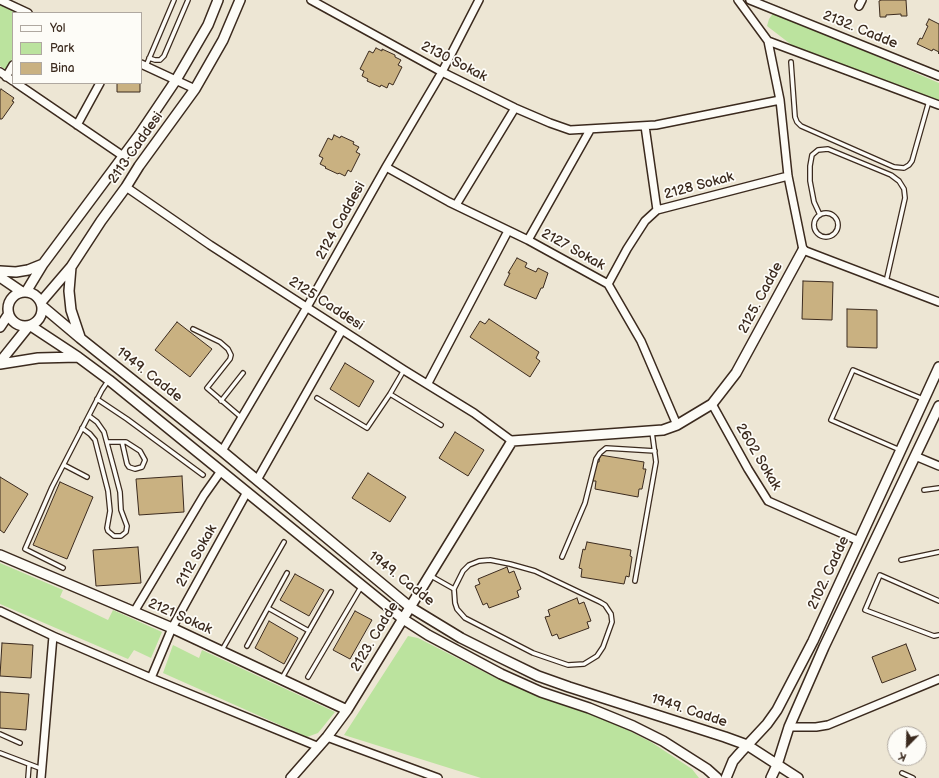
<!DOCTYPE html>
<style>
body{margin:0}
#map{position:relative;width:939px;height:778px;overflow:hidden;background:#ede6d4;font-family:"Balsamiq Sans",sans-serif}
canvas{display:block}
.legend{position:absolute;left:12px;top:12px;width:130px;height:72px;box-sizing:border-box;background:#fdfcf7;border:1px solid #afa8a0;margin:0;padding:5px 7px;list-style:none;font-size:12px;color:#3b2a1e}
.legend li{display:flex;align-items:center;gap:8px;height:20px}
.legend b{width:20px;border:1px solid #afa8a0}
.north{position:absolute;left:887px;top:726px;width:40px;height:40px;box-sizing:border-box;background:#fdfcf7;border:1px solid #afa8a0;border-radius:50%;rotate:203deg;font-size:11px;font-weight:700;line-height:16px;text-align:center;color:#3b2a1e}
.north::after{content:'';display:block;margin:auto;width:14px;height:18px;background:#3b2a1e;clip-path:polygon(50% 0,100% 100%,50% 72%,0 100%)}
</style>
<div id="map">
<canvas width="939" height="778"></canvas>
<ul class="legend">
<li><b style="height:5px;background:#fdfcf7"></b>Yol</li>
<li><b style="height:11px;background:#bbe39e"></b>Park</li>
<li><b style="height:11px;background:#c9b181"></b>Bina</li>
</ul>
<div class="north">K</div>
</div>
<script>
const context = document.querySelector('canvas').getContext('2d');
context.lineJoin = 'round';
function fillPath(path, color) { context.fillStyle = color; context.fill(path, 'evenodd'); }
const shape = rows => new Path2D(rows.map(r => 'M' + r).join(''));
function stroke(path, color, width, dash) { context.strokeStyle = color; context.lineWidth = width; context.lineCap = dash ? 'butt' : 'round'; context.setLineDash(dash || []); context.stroke(path); }
function drawText(font, color, halo, rows, align = 'center') {
  context.font = font + ' "Balsamiq Sans",sans-serif'; context.lineWidth = 3.5; context.setLineDash([]); context.textBaseline = 'middle'; context.strokeStyle = halo; context.fillStyle = color; for (const [text, x, y, turn = 0] of rows) {
    context.save(); context.translate(x, y); context.rotate((+turn || 0) * Math.PI / 180); context.textAlign = isNaN(turn) ? turn : align; if (halo) context.strokeText(text, 0, 0); context.fillText(text, 0, 0); context.restore();
  }
}
fillPath(shape([
 [0,4,20,13,13,13,13,57,6,70,0,66],
 [774,12,939,83,939,103,793,46,767,26,769,19],
 [0,563,63,590,60,597,108,620,113,610,162,632,151,658,134,650,128,659,0,604],
 [408,636,418,638,496,678,616,724,651,742,692,769,699,778,481,778,344,735],
 [173,645,199,658,202,650,335,712,318,733,307,737,163,673]
]), '#bbe39e');
const building = shape([
 [881,0,906,0,907,16,901,16,901,14,886,15,886,17,880,17,879,1,881,0],
 [929,19,939,24,939,54,938,53,939,52,933,49,932,51,917,44,920,38,922,39,928,26,926,25,929,19],
 [376,48,382,51,382,49,395,55,395,57,401,60,398,65,402,67,393,85,389,83,387,88,381,85,380,87,367,81,368,79,362,76,364,71,360,69,369,51,373,53,376,48],
 [117,83,140,83,140,92,117,92,117,83],
 [1,89,14,98,12,101,14,102,2,119,0,119,0,91,1,89],
 [334,135,340,138,341,136,354,142,353,144,359,147,356,152,360,154,351,172,348,170,345,176,339,173,338,174,325,168,326,167,320,164,323,158,319,156,328,138,332,140,334,135],
 [517,258,527,263,525,267,536,272,538,268,548,273,543,288,541,288,536,299,504,285,510,273,508,273,517,258],
 [803,281,833,282,832,320,802,319,803,281],
 [847,309,877,310,877,348,847,347,847,309],
 [489,319,539,352,536,358,540,361,530,377,470,337,480,321,485,324,489,319],
 [177,322,212,349,190,377,155,350,177,322],
 [345,363,374,381,359,407,330,389,345,363],
 [455,432,484,450,468,476,439,458,455,432],
 [600,455,644,462,643,469,646,469,642,489,639,489,638,497,595,489,596,481,593,481,596,462,599,462,600,455],
 [368,473,406,497,390,522,352,498,368,473],
 [182,476,184,512,139,515,136,479,182,476],
 [0,477,28,494,4,533,0,530,0,477],
 [60,482,93,497,67,559,33,545,60,482],
 [587,542,631,550,630,556,632,557,629,577,626,576,624,584,581,577,582,569,579,568,583,549,585,550,587,542],
 [138,547,141,583,96,586,93,550,138,547],
 [507,567,509,573,514,571,521,589,517,591,519,597,489,608,487,603,483,605,475,586,480,584,478,579,507,567],
 [295,574,324,590,309,616,280,600,295,574],
 [577,598,579,604,584,602,591,621,587,622,589,628,559,639,557,634,552,636,545,617,550,616,548,610,577,598],
 [355,611,372,620,350,659,333,650,355,611],
 [269,621,298,638,284,664,255,648,269,621],
 [2,643,33,645,31,678,0,676,2,643],
 [906,644,916,670,882,683,872,657,906,644],
 [0,692,29,694,26,730,0,728,0,692]
]);
fillPath(building, '#c9b181');
stroke(building, '#3b2a1e', 1);
const service = shape([
 [149,58,155,60,160,60,164,56,188,0],
 [791,62,795,117,797,122,801,126,894,167,904,168,909,165,912,161,929,101],
 [146,66,174,0],
 '814 225a12 12 0 1 1 24 0a12 12 0 1 1-24 0Z',
 [820,215,814,202,810,181,810,166,812,155,818,150,828,149,891,175,899,181,904,189,905,198,886,282],
 [193,329,220,342,228,349,231,355,230,359,207,388,242,418],
 [390,394,441,425],
 [317,398,367,428,390,394,404,370],
 [97,399,127,419,203,475],
 [221,401,243,373],
 [82,428,90,434,95,440,108,491,110,511,107,528,108,531,114,536,121,536,126,532,127,526,121,510,120,492,114,469,104,432,97,422,89,416],
 [107,442,126,442,140,451,145,460,142,467,135,469,129,467,127,464,122,442],
 [900,450,831,420,853,370,923,399],
 [64,465,87,477],
 [924,490,939,488],
 [562,557,585,503,596,459,600,453,606,448,655,451],
 [490,560,510,564,535,571,600,602,605,605,611,614,612,622,603,647,597,656,584,664,568,665,533,653,465,618,457,609,455,603,454,589,463,571,469,565,479,561,490,560],
 [901,560,939,552],
 [63,568,25,549,52,487,102,390,108,381],
 [431,576,454,589],
 [635,581,656,462,652,432],
 [939,601,880,575,865,610,934,636,939,635],
 [268,608,309,631],
 [247,646,287,573],
 [222,650,284,542],
 [308,677,361,587],
 [282,678,331,592],
 [0,734,20,743],
 [0,753,42,769],
 [902,773,913,778],
 [28,778,29,765]
]);
const minor = shape([
 [0,0,28,13],
 [311,0,442,72,515,108,550,123,570,130,656,125,780,100],
 [738,0,768,41,780,100,788,176,803,250,939,302],
 [750,0,939,76],
 [859,6,862,0],
 [768,41,939,105],
 [141,64,195,89],
 [0,72,13,81],
 [6,77,13,65],
 [16,83,123,156],
 [77,125,100,83],
 [645,126,657,210],
 [386,167,449,202,528,240,608,284,641,341,677,425],
 [126,187,210,245,404,370,474,413,512,441],
 [456,205,515,108],
 [528,240,590,130],
 [608,284,627,249,645,221,657,210,788,176],
 [428,383,508,231],
 [712,404,748,469,768,501,859,541],
 [222,451,307,307,386,167,442,72,479,0],
 [915,456,939,466],
 [257,480,342,330],
 [0,611,53,636,151,678,319,747],
 [134,612,204,495,221,471],
 [151,678,172,628,247,492],
 [789,727,816,727,828,725,939,679],
 [327,737,438,778],
 [41,778,53,636]
]);
const tertiary = shape([
 [71,267,69,291,71,310,80,337],
 [0,271,16,272,28,270,43,264],
 [0,277,22,292],
 '8 309a17 17 0 1 1 34 0a17 17 0 1 1-34 0Z',
 [26,292,43,264,139,135,176,80,208,25,218,0],
 [41,302,71,267,101,221,126,187,139,166,195,89,223,40,240,0],
 [42,306,80,338,222,451,410,607,461,638,499,657,538,676,569,687,725,737,747,745,798,778],
 [31,326,78,357,109,380,403,619,428,635,501,674,541,692,589,708,633,726,663,741,707,769,717,778],
 [0,327,8,315],
 [0,362,28,327],
 [0,364,38,358,78,357],
 [0,555,172,628,347,710],
 [291,778,327,737,347,710,512,441,663,430,677,425,712,404,736,373,803,250],
 [726,778,733,761,740,753,767,724,777,710,813,641,939,367],
 [771,778,777,765,789,727,824,647,939,406]
]);
stroke(service, '#3b2a1e', 6);
stroke(minor, '#3b2a1e', 10);
stroke(tertiary, '#3b2a1e', 12);
stroke(service, '#fdfcf7', 3.5);
stroke(minor, '#fdfcf7', 7);
stroke(tertiary, '#fdfcf7', 9);
drawText('14px', '#3b2a1e', '#fdfcf7', [
 ["2132. Cadde",860,30,22],
 ["2130 Sokak",454,62,27],
 ["2113 Caddesi",136,148,-55],
 ["2128 Sokak",699,186,-15],
 ["2124 Caddesi",341,221,-61],
 ["2127 Sokak",573,250,29],
 ["2125. Cadde",761,298,-62],
 ["2125 Caddesi",326,304,33],
 ["1949. Cadde",149,375,38],
 ["2602 Sokak",758,457,59],
 ["2112 Sokak",197,556,-61],
 ["2102. Cadde",829,573,-65],
 ["1949. Cadde",401,579,38],
 ["2121 Sokak",180,617,24],
 ["2123. Cadde",375,637,-59],
 ["1949. Cadde",689,711,18]
]);
</script>
